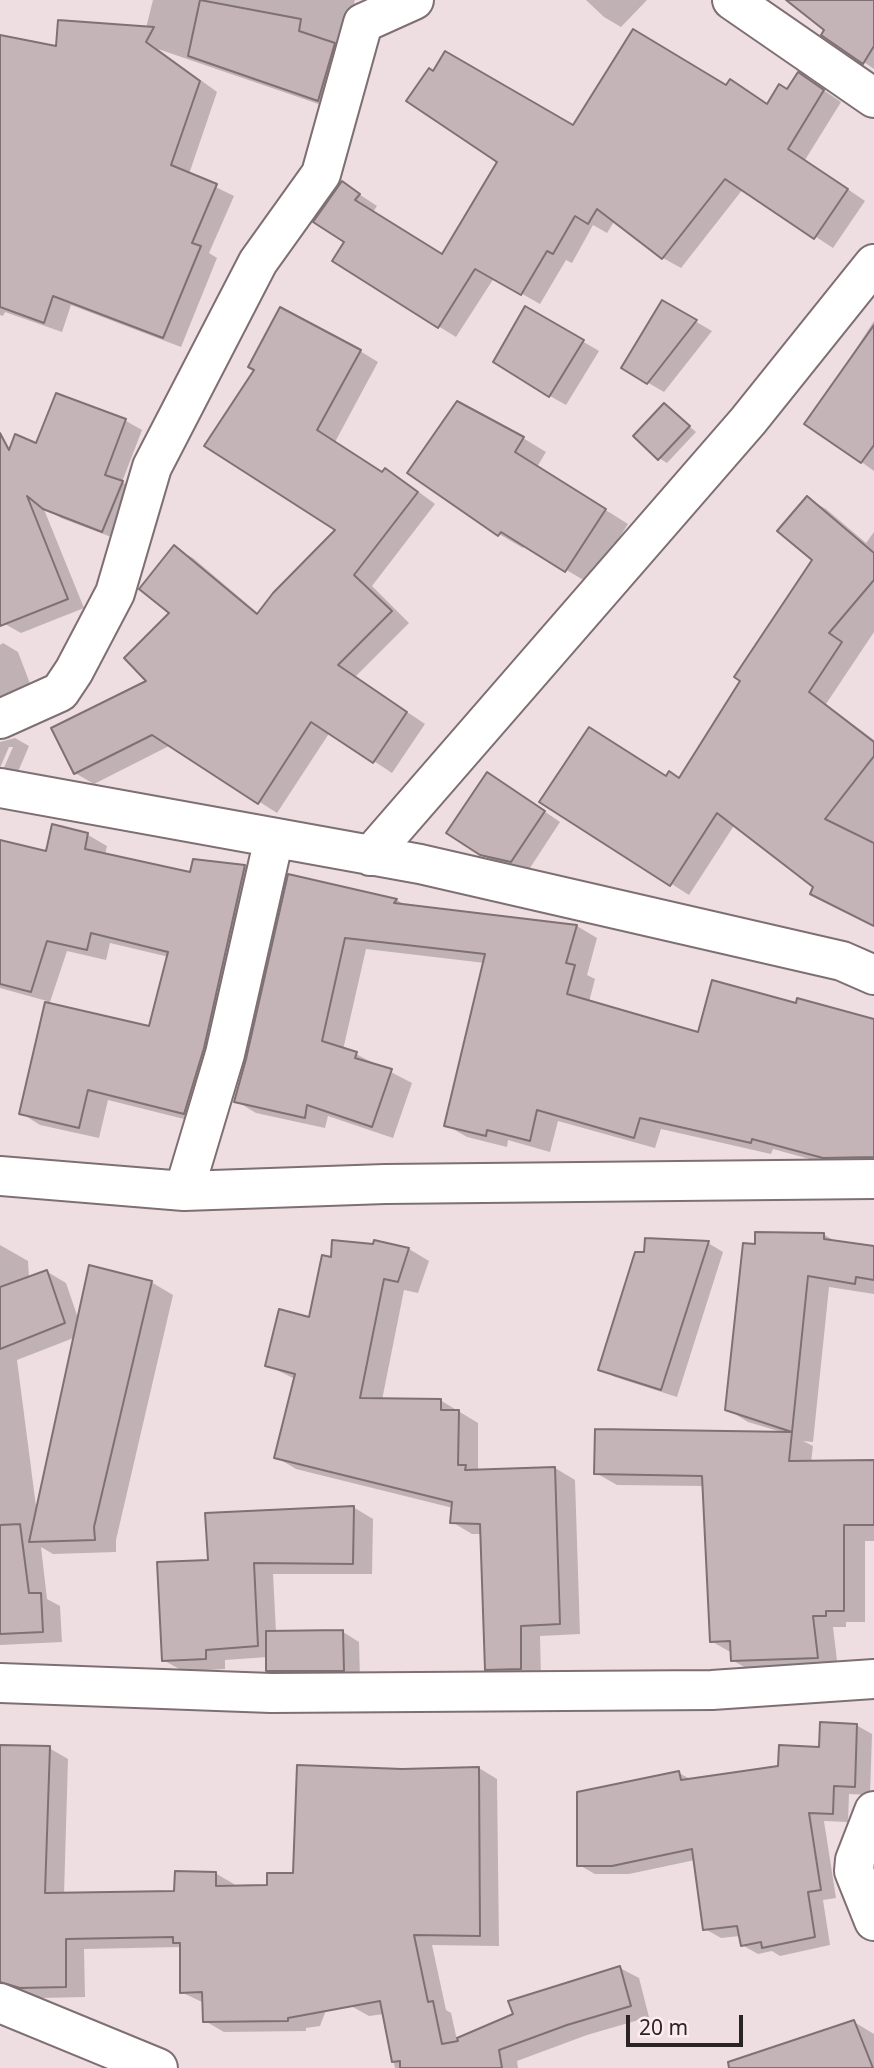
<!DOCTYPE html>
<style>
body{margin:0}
#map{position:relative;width:874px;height:2068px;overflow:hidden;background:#efdee1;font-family:"Noto Sans",sans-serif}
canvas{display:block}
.scale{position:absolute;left:626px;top:2015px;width:117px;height:32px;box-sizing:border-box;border:4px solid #2a2425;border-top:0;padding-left:9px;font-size:21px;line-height:24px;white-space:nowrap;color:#2a2425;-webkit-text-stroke:5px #fcebef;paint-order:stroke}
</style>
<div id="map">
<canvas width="874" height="2068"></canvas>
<div class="scale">20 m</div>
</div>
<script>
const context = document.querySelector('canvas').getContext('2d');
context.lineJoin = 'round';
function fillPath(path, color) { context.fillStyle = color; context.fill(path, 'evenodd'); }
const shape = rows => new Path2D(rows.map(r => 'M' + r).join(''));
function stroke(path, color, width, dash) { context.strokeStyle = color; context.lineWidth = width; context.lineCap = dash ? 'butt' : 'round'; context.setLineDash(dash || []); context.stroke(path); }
fillPath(shape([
 [153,0,355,0,340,49,336,110,158,49,217,92,189,174,234,196,209,253,217,258,181,347,71,305,62,332,5,312,3,316,0,315,0,37,57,49,146,28],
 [586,0,647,0,621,27,604,17],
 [789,0,874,0,874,69,823,34,826,30],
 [816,85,841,102,805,160,865,201,833,248,743,189,681,268,663,258,615,220,607,233,593,225,572,263,566,260,540,304,494,278,456,337,438,326,346,242,342,183,377,206,373,212,443,256,574,127,725,86,768,105,788,91],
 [662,302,712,331,664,392,623,368],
 [526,308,599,351,566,405,550,396],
 [874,321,874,471,807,423,850,362,848,361],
 [360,351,378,362,335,442,383,474,386,470,404,481,435,504,372,586,409,623,355,677,425,724,392,773,330,732,277,813,171,745,94,784,75,773,149,681,171,613,174,547,193,558,259,614,338,530,206,445],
 [57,395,126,421,142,430,122,482,139,492,119,540,61,518,43,507,84,608,21,633,5,624,0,611,0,509,37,445],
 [664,405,696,432,667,463,659,458],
 [523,438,546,452,537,467,628,524,590,584,525,545,523,548,499,534,409,473],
 [807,498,826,509,866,543,874,532,874,632,826,704,874,740,874,925,816,887,735,824,689,895,541,801,667,778,680,780,814,560],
 [3,643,18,652,34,694,0,712,0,645],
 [15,738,29,746,17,774,2,772,13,747,9,747,0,768,0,742],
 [504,784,560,822,528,871,498,864,481,854],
 [53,826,88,835,107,846,105,855,191,874,194,861,245,867,264,878,204,1124,108,1100,99,1138,40,1125,21,1113,47,1001,0,988,0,842,47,853],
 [110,943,169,957,150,1028,49,1005,67,951,106,960],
 [290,876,397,900,408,907,577,926,597,938,587,975,595,979,589,1002,699,1034,874,1025,874,1168,846,1169,773,1149,771,1154,661,1129,655,1148,558,1121,550,1152,508,1140,507,1147,467,1137,446,1125,485,963,366,949,343,1050,356,1054,412,1083,393,1138,328,1116,325,1128,256,1113,236,1101,248,1059],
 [823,1234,838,1243,874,1247,874,1294,829,1287,813,1442,803,1441,813,1446,811,1462,874,1462,874,1541,865,1541,865,1622,846,1622,846,1627,833,1627,838,1669,753,1672,732,1660,732,1653,711,1641,704,1486,617,1485,596,1473,785,1433,748,1422,727,1409,757,1246],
 [646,1240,708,1243,723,1252,677,1397,615,1377,600,1369,645,1254],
 [376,1242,409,1249,429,1261,418,1293,404,1290,382,1400,440,1400,478,1423,478,1472,555,1468,575,1480,580,1634,540,1636,541,1680,507,1680,487,1669,482,1534,472,1534,452,1522,453,1508,296,1469,276,1457,295,1379,267,1365,310,1319,332,1259,374,1246],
 [0,1245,28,1261,29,1278,46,1271,66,1283,79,1321,151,1282,173,1295,116,1540,116,1552,53,1554,41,1547,47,1599,60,1606,62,1642,0,1645],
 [76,1337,37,1514,17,1360],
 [353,1507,373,1519,372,1574,273,1574,276,1632,343,1632,359,1642,360,1679,284,1679,268,1670,268,1657,225,1660,225,1669,183,1671,163,1660,210,1562],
 [856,1725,872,1734,870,1795,849,1794,848,1822,824,1821,836,1898,823,1900,830,1945,780,1956,772,1951,758,1954,742,1945,740,1936,721,1938,705,1929,695,1860,629,1874,595,1874,579,1865,679,1773,692,1780,780,1767,820,1749],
 [0,1747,49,1748,68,1759,64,1895,176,1893,215,1873,234,1884,234,1888,269,1887,295,1875,402,1770,479,1768,497,1779,499,1946,432,1945,446,2010,451,2013,457,2040,620,1968,639,1978,649,2017,587,2035,517,2061,518,2068,395,2068,384,2014,369,2016,351,2006,351,1944,320,2026,306,2028,306,2031,224,2032,205,2021,204,2003,181,1992,181,1947,84,1949,85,1997,41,1998,0,1989],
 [854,2022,874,2034,874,2068,748,2068]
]), '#0003');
const building = shape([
 [200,0,301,19,299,31,335,43,318,101,188,56,200,0],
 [786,0,874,0,874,46,863,64,821,35,824,30,786,0],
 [58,20,154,27,146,42,200,81,171,165,217,184,192,243,201,246,163,338,53,296,44,323,0,307,0,35,56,46,58,20],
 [633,29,726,85,730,79,767,104,779,84,787,89,798,72,824,90,788,149,848,189,814,239,725,179,662,259,597,209,588,224,575,216,553,254,547,251,521,295,475,269,438,328,332,261,344,242,313,222,342,181,360,194,355,200,442,254,497,162,406,101,429,68,433,71,445,51,573,125,633,29],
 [662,300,697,320,647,384,621,368,662,300],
 [525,306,584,340,549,397,493,362,525,306],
 [280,307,361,350,317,430,382,472,385,468,418,492,354,575,392,611,338,665,407,712,373,763,311,722,258,804,152,735,74,774,51,728,146,681,124,658,169,613,139,589,174,545,257,614,273,593,335,530,204,446,254,370,248,367,280,307],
 [874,325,874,445,861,463,804,424,874,325],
 [56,393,126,419,105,475,123,481,102,532,43,509,27,496,68,599,0,626,0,433,9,450,15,434,36,443,56,393],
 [457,401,524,437,515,452,606,509,565,572,501,532,498,536,407,473,457,401],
 [664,403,690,426,658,460,633,436,664,403],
 [807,496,874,553,874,580,829,633,842,642,809,692,874,742,874,756,825,819,874,843,874,926,810,894,813,887,717,813,670,886,539,802,589,727,666,776,669,771,679,778,740,681,734,677,812,560,777,531,807,496],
 [487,772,545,811,511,862,480,855,446,833,487,772],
 [52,824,88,833,85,849,190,872,193,859,245,865,204,1048,184,1114,88,1090,79,1128,19,1114,45,1002,149,1026,168,952,91,933,87,950,47,941,31,992,0,984,0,840,46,851,52,824],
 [288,874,397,899,394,903,577,925,566,963,575,965,567,994,698,1032,712,980,796,1003,797,998,874,1019,874,1157,823,1158,752,1139,751,1143,640,1118,634,1138,537,1110,530,1141,487,1130,486,1136,444,1126,485,954,345,938,322,1041,357,1052,355,1058,392,1069,372,1127,307,1105,305,1118,234,1102,246,1059,288,874],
 [755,1232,824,1233,824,1239,874,1246,874,1280,856,1277,855,1284,808,1276,792,1432,725,1410,743,1243,755,1244,755,1232],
 [645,1238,709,1241,661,1390,598,1370,635,1252,644,1252,645,1238],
 [332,1240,373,1244,374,1240,409,1248,398,1282,384,1279,360,1398,441,1399,441,1410,459,1410,458,1465,466,1465,465,1470,555,1467,560,1624,521,1626,521,1669,485,1670,480,1524,450,1523,452,1502,274,1458,295,1374,265,1366,279,1309,309,1317,322,1255,331,1257,332,1240],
 [89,1265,152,1281,94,1527,95,1540,29,1542,89,1265],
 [47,1270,65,1323,0,1349,0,1287,47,1270],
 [595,1429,792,1432,789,1461,874,1460,874,1525,844,1525,844,1611,826,1611,826,1616,813,1616,818,1658,731,1661,730,1641,710,1642,702,1476,594,1474,595,1429],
 [354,1506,353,1564,254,1563,258,1646,206,1650,206,1659,162,1661,157,1562,208,1560,205,1513,354,1506],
 [20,1524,29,1593,41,1593,43,1632,0,1634,0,1525,20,1524],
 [343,1630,344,1671,266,1671,266,1631,343,1630],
 [820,1722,857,1724,855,1787,834,1786,833,1814,809,1813,821,1890,808,1892,815,1937,762,1948,761,1942,741,1946,737,1926,703,1930,692,1849,612,1866,577,1866,577,1792,679,1771,681,1780,778,1766,779,1745,819,1747,820,1722],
 [0,1745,50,1746,45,1893,174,1891,175,1871,216,1872,216,1886,267,1885,267,1873,293,1873,297,1765,402,1769,479,1767,480,1936,414,1935,428,2002,433,2001,442,2044,458,2041,457,2038,513,2014,508,2001,620,1966,631,2006,567,2025,499,2050,502,2068,400,2068,400,2061,392,2062,380,2001,288,2018,288,2021,203,2022,202,1992,180,1993,180,1943,173,1943,173,1937,66,1939,66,1987,20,1988,0,1982,0,1745],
 [854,2020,873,2068,729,2068,728,2062,854,2020]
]);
fillPath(building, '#c5b4b7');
stroke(building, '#7f7073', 2);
const street = shape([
 [732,0,874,98],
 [0,719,60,692,74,671,115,593,152,467,258,262,321,174,363,23,414,0],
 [0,788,420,864,842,961,874,975],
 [370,856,748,421,874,264],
 [0,1176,184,1191,385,1184,874,1179],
 [184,1191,225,1054,274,838],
 [0,1683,271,1693,712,1690,874,1679],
 [874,1811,855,1860,854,1871,874,1921],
 [0,2003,158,2068]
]);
stroke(street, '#7e6f72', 42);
stroke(street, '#fff', 38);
</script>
